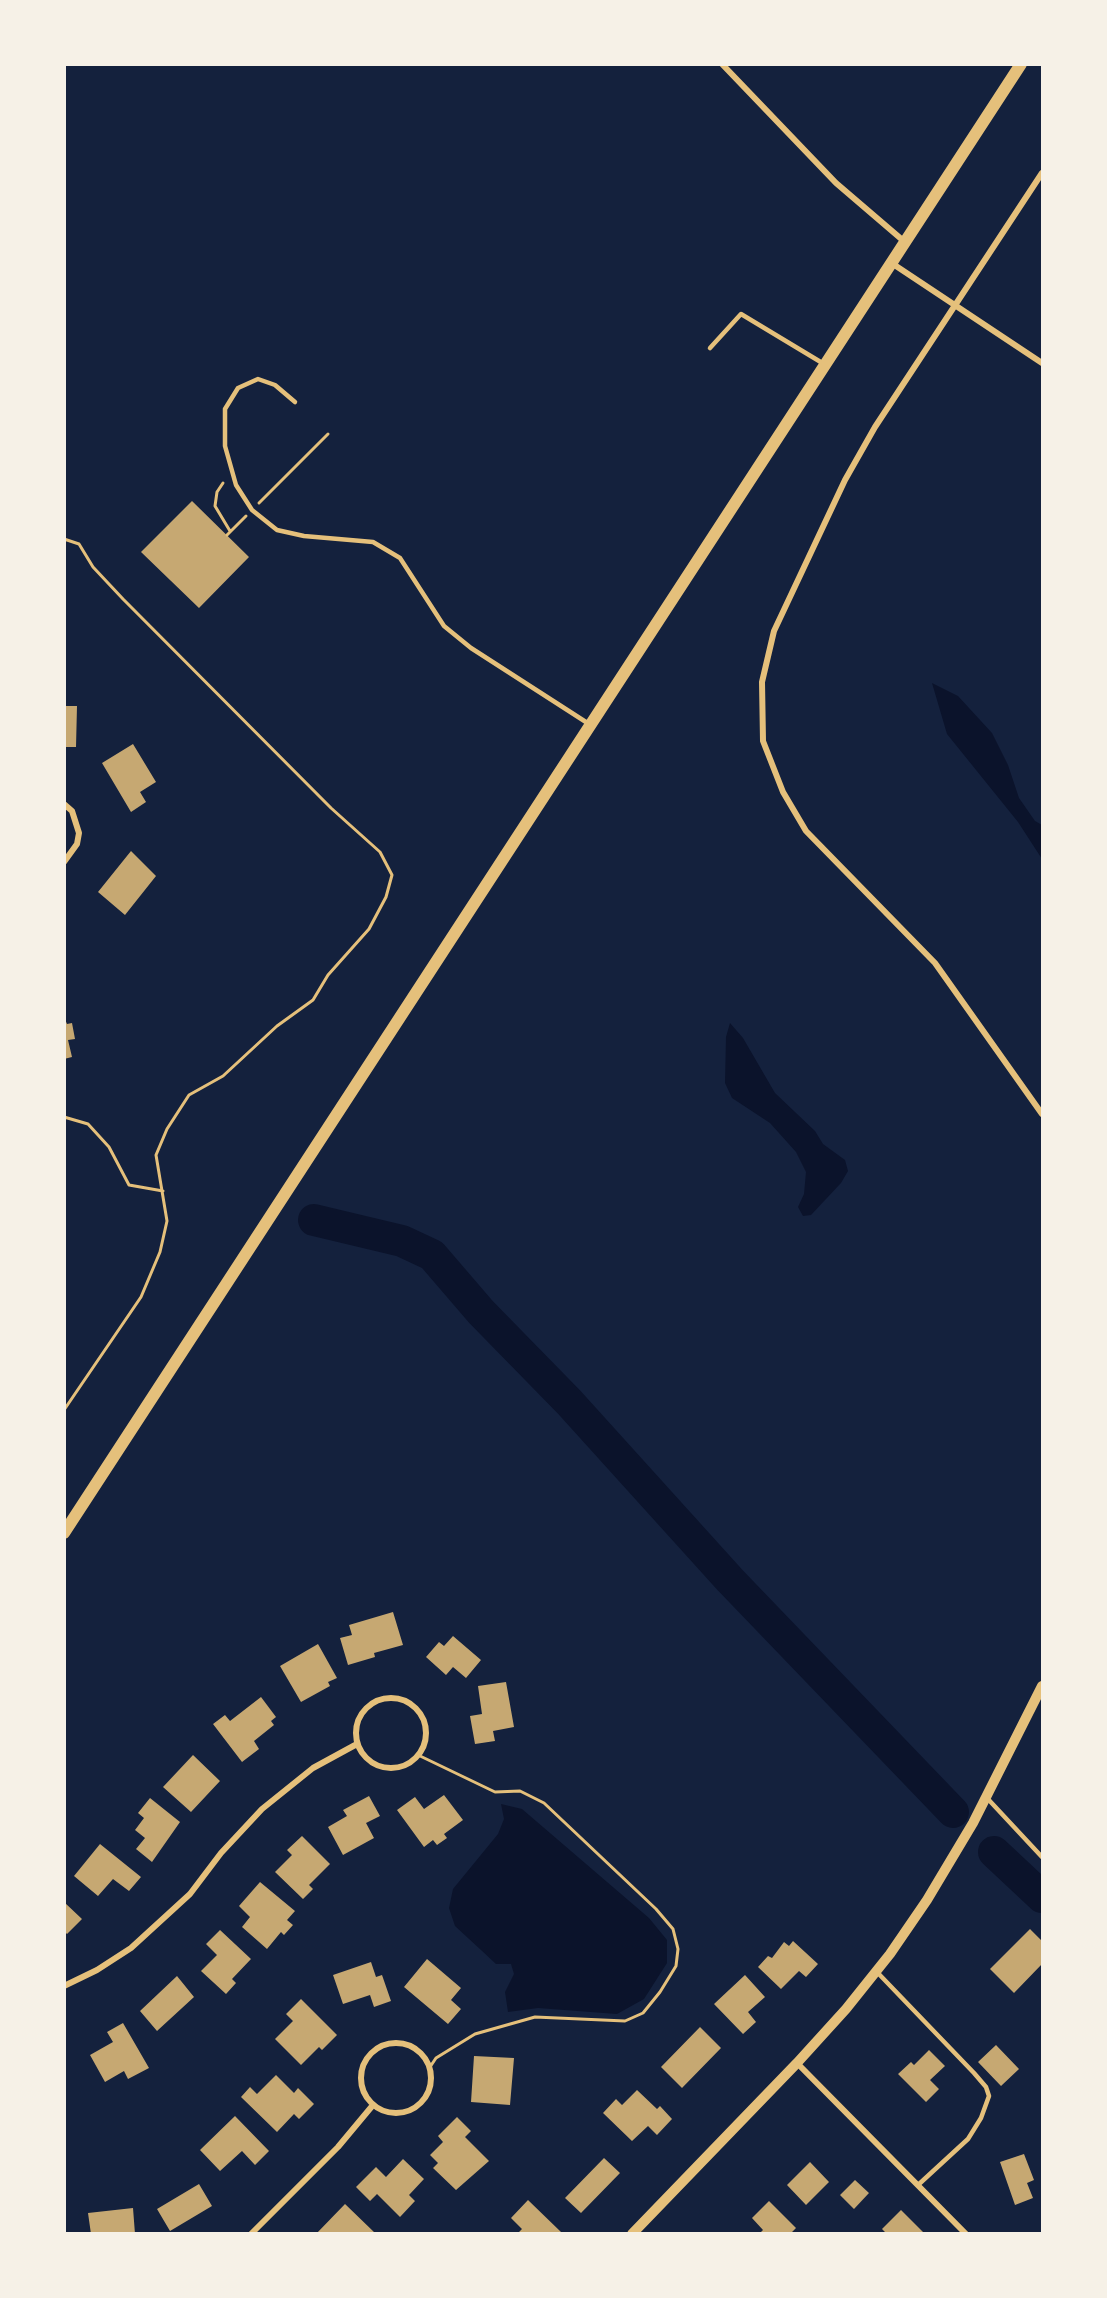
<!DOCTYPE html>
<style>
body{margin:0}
#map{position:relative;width:1107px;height:2298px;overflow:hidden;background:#14213d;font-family:"DejaVu Sans",sans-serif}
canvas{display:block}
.frame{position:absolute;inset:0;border:66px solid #f6f1e7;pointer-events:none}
</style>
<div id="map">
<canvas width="1107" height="2298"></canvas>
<div class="frame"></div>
</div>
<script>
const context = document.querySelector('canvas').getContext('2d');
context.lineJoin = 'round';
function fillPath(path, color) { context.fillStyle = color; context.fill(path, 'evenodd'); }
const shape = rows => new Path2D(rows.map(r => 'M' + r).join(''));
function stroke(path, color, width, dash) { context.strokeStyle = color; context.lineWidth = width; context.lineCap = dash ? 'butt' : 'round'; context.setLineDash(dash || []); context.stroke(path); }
fillPath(shape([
 [932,683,958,696,992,733,1008,765,1019,798,1035,821,1042,825,1042,859,1018,822,947,734],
 [730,1023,743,1038,775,1093,815,1131,823,1144,845,1160,848,1171,841,1183,811,1215,803,1216,798,1207,804,1194,806,1172,796,1152,770,1123,732,1098,725,1083,726,1037],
 [501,1804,522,1809,649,1918,667,1940,667,1963,644,1999,617,2014,538,2008,508,2012,505,1992,514,1974,511,1964,496,1964,481,1950,455,1926,449,1908,453,1889,498,1834,504,1819]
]), '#0b132b');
stroke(shape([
 [314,1220,402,1241,432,1255,481,1312,569,1402,730,1580,953,1812],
 [994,1852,1042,1897]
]), '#0b132b', 32);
fillPath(shape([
 [192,501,249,557,199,608,141,552],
 [64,706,77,706,76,747,64,747],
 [133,744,156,782,140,792,146,802,131,812,102,763],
 [131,851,156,876,125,915,98,892],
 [64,1017,67,1024,72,1023,75,1039,68,1040,72,1057,64,1059],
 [393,1612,403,1645,374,1653,375,1657,348,1665,340,1638,352,1635,349,1625],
 [453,1636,481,1660,466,1678,453,1667,446,1675,426,1657,439,1642,444,1646],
 [318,1644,337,1678,328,1682,330,1686,301,1702,280,1666],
 [506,1682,514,1727,493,1731,495,1741,475,1744,470,1716,482,1714,478,1686],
 [261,1697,276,1717,271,1721,274,1725,254,1741,259,1749,242,1762,213,1724,225,1715,230,1721],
 [193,1755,220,1781,191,1812,163,1787],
 [444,1795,463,1820,444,1834,447,1838,437,1845,433,1840,424,1847,397,1810,415,1797,424,1809],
 [369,1796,380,1816,366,1823,374,1838,343,1855,328,1827,347,1816,343,1810],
 [150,1798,180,1822,152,1862,136,1849,145,1838,135,1830,144,1818,138,1813],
 [302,1836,330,1864,309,1885,313,1889,303,1899,275,1872,292,1855,287,1850],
 [100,1844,141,1877,129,1891,113,1879,98,1896,74,1876],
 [260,1882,295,1911,287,1920,293,1925,284,1935,281,1932,267,1949,242,1927,250,1917,239,1906],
 [64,1902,82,1919,67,1934,64,1931],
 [1030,1929,1042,1941,1042,1964,1014,1993,990,1969],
 [220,1930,251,1959,232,1979,236,1983,226,1994,201,1971,217,1955,206,1944],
 [793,1941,818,1964,806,1977,799,1971,781,1989,758,1967,768,1956,772,1958,784,1942,789,1946],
 [427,1959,461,1988,451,2000,461,2009,448,2024,404,1987],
 [371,1962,376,1977,382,1975,391,2001,374,2007,370,1995,343,2004,333,1975],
 [745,1975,765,1997,748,2012,756,2022,743,2034,714,2004],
 [177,1976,194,1997,157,2031,140,2011],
 [301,1999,337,2035,322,2050,319,2047,301,2065,275,2039,293,2021,286,2014],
 [123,2023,149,2068,128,2079,124,2071,105,2082,90,2055,113,2042,107,2032],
 [700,2027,721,2048,682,2088,661,2067],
 [996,2045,1019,2069,1001,2086,978,2062],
 [929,2050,945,2066,930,2080,939,2089,926,2102,898,2074,911,2062,914,2065],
 [474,2056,514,2058,510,2105,471,2102],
 [276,2075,294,2093,298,2088,314,2104,299,2119,294,2114,277,2132,241,2097,250,2087,257,2094],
 [637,2090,657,2109,660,2106,672,2119,657,2135,648,2126,632,2141,603,2113,616,2099,622,2105],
 [235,2116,269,2151,255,2165,242,2151,220,2171,200,2150],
 [457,2117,471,2131,465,2137,489,2161,456,2190,433,2168,438,2163,430,2155,443,2142,438,2136],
 [1024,2154,1034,2180,1027,2183,1033,2198,1015,2205,1000,2162],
 [604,2158,620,2173,581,2213,565,2198],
 [403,2159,424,2179,409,2195,415,2201,400,2217,377,2194,370,2201,356,2187,376,2167,386,2177],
 [810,2162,829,2182,806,2205,787,2185],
 [855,2180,869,2193,854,2209,840,2195],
 [199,2184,212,2206,170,2231,157,2209],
 [528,2200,561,2232,559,2234,517,2234,522,2229,511,2218],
 [769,2201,796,2228,790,2234,759,2234,763,2230,752,2218],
 [345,2204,374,2232,372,2234,316,2234],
 [133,2208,135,2234,91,2234,88,2213],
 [901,2210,925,2234,887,2234,882,2229]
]), '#c6a872');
stroke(shape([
 [223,483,217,492,215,506,230,531],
 [259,503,328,434],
 [227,535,246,516],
 [64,539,79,544,93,567,123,599,331,808,380,852,392,875,386,897,369,929,328,975,313,1000,277,1026,223,1076,189,1095,167,1129,156,1155,167,1221,160,1252,141,1297,64,1410],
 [64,1117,88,1124,109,1147,129,1185,163,1191],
 [418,1755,495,1792,520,1791,544,1803,656,1909,673,1929,678,1949,676,1966,660,1992,643,2013,625,2021,535,2017,475,2034,436,2058,430,2067]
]), '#e5c07b', 3);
stroke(shape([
 [710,348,741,314,824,364],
 [295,402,275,385,258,379,238,388,225,409,225,446,236,485,252,510,277,530,304,536,373,542,400,558,444,626,471,648,589,724],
 [987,1798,1042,1857],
 [876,1971,974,2073,986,2087,989,2096,981,2118,968,2139,918,2185]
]), '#e5c07b', 4.5);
stroke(shape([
 [722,64,836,183,906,243],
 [1042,173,875,427,845,480,774,631,762,682,763,741,783,792,806,831,935,963,1042,1114],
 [893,264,1042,363],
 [64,804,72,811,79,833,77,844,64,862],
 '356 1733a35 35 0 1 1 70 0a35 35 0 1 1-70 0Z',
 [64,1986,97,1970,131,1948,190,1894,221,1853,262,1809,313,1768,357,1744],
 '361 2078a35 35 0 1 1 70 0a35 35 0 1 1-70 0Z',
 [797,2063,966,2234],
 [251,2234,338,2147,373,2105]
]), '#e5c07b', 6);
stroke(shape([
 [632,2234,797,2063,846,2009,890,1954,927,1900,973,1823,1042,1686]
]), '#e5c07b', 10);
stroke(shape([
 [64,1533,1021,64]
]), '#e5c07b', 12);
</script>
